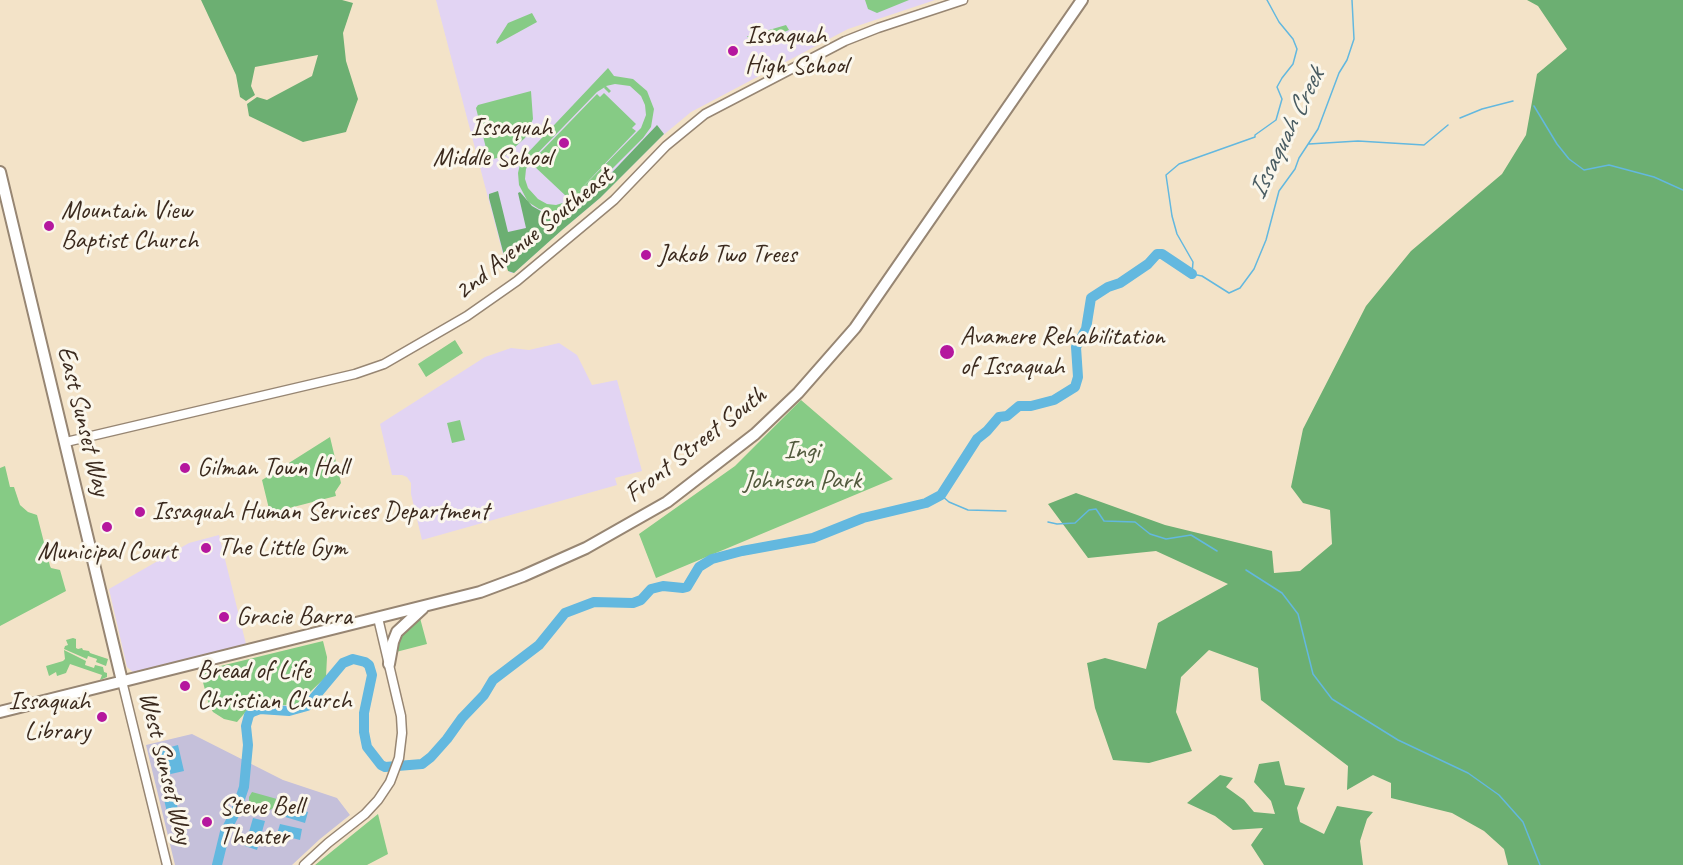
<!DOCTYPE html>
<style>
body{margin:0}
canvas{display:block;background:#f3e3c8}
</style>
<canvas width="1683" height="865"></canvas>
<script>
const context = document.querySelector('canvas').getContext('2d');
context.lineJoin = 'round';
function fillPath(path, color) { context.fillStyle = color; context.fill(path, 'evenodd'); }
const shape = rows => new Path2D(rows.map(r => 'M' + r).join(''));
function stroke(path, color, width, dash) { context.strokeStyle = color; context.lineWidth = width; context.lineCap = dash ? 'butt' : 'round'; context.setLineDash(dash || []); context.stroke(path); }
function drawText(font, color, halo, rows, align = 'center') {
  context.font = font + ' Caveat,sans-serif'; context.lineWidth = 6; context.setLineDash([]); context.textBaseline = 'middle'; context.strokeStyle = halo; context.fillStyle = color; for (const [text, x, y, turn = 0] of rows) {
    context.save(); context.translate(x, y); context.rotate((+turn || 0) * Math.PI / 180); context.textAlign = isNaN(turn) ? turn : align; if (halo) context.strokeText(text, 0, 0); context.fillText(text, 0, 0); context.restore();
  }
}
fillPath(shape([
 [436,0,935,0,848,29,691,112,661,137,600,198,562,230,514,273,510,273,506,266],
 [559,343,577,355,592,385,617,380,642,471,615,478,617,485,422,540,411,494,411,483,407,477,402,475,392,475,380,424,485,357,511,348,529,350],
 [219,535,246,644,133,672,127,667,109,589,189,543]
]), '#e2d4f3');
fillPath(shape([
 [192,734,283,780,337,798,350,815,320,839,292,865,175,865,146,745]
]), '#c5c0da');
fillPath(shape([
 [865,0,909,0,877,13,868,9],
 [532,13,537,22,497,44,496,42,508,23],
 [786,25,789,30,753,45,747,36,759,36,769,30],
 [608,68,614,76,633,79,647,91,654,109,651,127,643,138,575,206,557,212,539,209,528,202,519,185,518,173,521,160],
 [615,84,630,86,641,96,645,105,646,115,641,128,574,196,636,131,632,128,636,124,604,93,600,97,597,94,534,159,537,163,534,166,567,197,570,194,573,197,566,202,556,205,547,204,538,199,528,188,525,179,526,169,531,160,597,92,605,87,604,88,609,93,611,91,606,86],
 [531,91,533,119,525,138,505,156,489,160,476,108,478,105],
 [455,340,463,353,426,377,418,364],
 [801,400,893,479,656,578,639,534,735,466],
 [460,420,465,440,452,443,447,423],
 [330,437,341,483,335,492,336,496,270,513,262,480],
 [5,466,10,487,14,487,20,505,28,512,37,515,50,566,51,568,60,570,66,591,0,626,0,468],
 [420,618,427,644,396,652,403,632],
 [73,638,76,639,76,648,78,649,82,648,83,650,89,651,90,653,108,659,106,666,96,662,97,659,88,656,87,659,64,649,65,646,68,645,66,640],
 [323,641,327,657,326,677,296,705,258,705,249,708,237,722,224,719,213,712,209,705,200,671],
 [64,650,86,661,85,665,94,668,95,665,103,667,104,672,107,673,107,677,100,680,102,675,70,664,66,673,57,676,56,672,49,676,46,666,63,661,65,659],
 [252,792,277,799,279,805,268,811,249,805,249,797],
 [378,814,388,854,367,865,315,865]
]), '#86cb85');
fillPath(shape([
 [201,0,342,0,353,3,343,33,346,61,358,99,346,132,303,142,249,116,247,104,257,97,267,100,312,76,318,55,255,67,251,86,255,95,246,101,240,97,236,75],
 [1527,0,1683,0,1683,865,1508,865,1504,849,1484,831,1452,813,1391,798,1391,783,1373,775,1347,790,1348,766,1261,700,1258,668,1209,650,1181,677,1176,712,1192,751,1149,763,1113,760,1095,708,1087,663,1105,658,1146,669,1158,623,1228,584,1156,551,1088,558,1048,504,1076,493,1165,525,1272,551,1274,573,1300,571,1332,544,1330,510,1303,503,1291,487,1303,429,1366,306,1411,251,1502,174,1526,135,1537,74,1567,49,1538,6],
 [657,125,664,134,600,198,562,230,514,273,508,271,489,198,489,194,498,191,508,232,526,228,518,193,520,192,532,206,546,214,554,215,571,211,582,204],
 [1279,761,1285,785,1305,788,1297,808,1300,822,1324,834,1337,806,1373,812,1367,819,1360,841,1363,865,1264,865,1251,845,1263,828,1233,830,1215,816,1187,803,1220,775,1233,778,1226,787,1244,800,1254,812,1275,814,1271,801,1254,782,1259,764]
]), '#6caf72');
fillPath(shape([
 [178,745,184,771,162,776,156,751],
 [174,792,180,818,169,821,163,795],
 [285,805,308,812,305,823,282,816],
 [253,818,265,821,257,850,245,846],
 [280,824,302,829,300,840,277,834]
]), '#63b8df');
stroke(shape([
 [1267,0,1279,22,1293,39,1297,49,1293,64,1282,78,1277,87,1282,99,1276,120,1255,135,1255,137,1179,164,1166,175,1172,216,1177,234,1193,262,1192,274,1202,276,1229,293,1240,288,1254,269,1266,240,1279,191,1295,169,1299,158,1318,129,1339,73,1347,60,1354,39,1352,0],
 [1534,106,1557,144,1569,159,1584,170,1609,165,1654,177,1683,190],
 [1460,118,1482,109,1513,101],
 [1309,144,1358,141,1424,145,1448,125],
 [941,495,949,502,968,510,1006,511],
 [1048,522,1057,524,1075,523,1089,510,1096,509,1104,521,1135,522,1150,534,1166,539,1191,535,1217,551],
 [1246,570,1282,593,1298,614,1313,674,1332,699,1398,740,1468,773,1499,795,1523,822,1540,865]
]), '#63b8df', 1.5);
stroke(shape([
 [217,865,225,832,236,811,244,787,248,745,246,726,249,715,252,712,260,709,289,711,307,706,343,663,353,659,365,662,369,665,372,675,364,713,364,732,367,747,381,765,385,767,422,764,431,757,447,739,462,718,484,695,493,680,539,645,565,613,594,602,633,603,641,600,651,589,663,586,683,588,687,587,699,567,712,559,742,551,813,538,863,518,926,503,941,495,977,439,987,431,999,417,1007,416,1019,406,1031,406,1054,400,1075,387,1078,377,1076,347,1086,329,1091,298,1108,287,1120,283,1148,264,1157,254,1162,254,1192,274]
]), '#63b8df', 10);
const minor = shape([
 [66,442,355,374,384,364,467,316,517,281,614,200,666,146,705,114,845,41,878,28,963,0],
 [122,681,167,865],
 [304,865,328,843,365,814,378,800,390,782,399,758,402,733,401,716,378,618]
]);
const major = shape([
 [0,172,122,681],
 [389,664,393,642,397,632,423,608],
 [0,712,480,592,523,576,586,548,667,502,755,434,798,393,855,328,1082,0]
]);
stroke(minor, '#978673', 11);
stroke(major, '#978673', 14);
stroke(minor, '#fff', 8);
stroke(major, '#fff', 10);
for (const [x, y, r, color] of [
 [733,51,6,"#b5179e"],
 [564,143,6,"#b5179e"],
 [49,226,6,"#b5179e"],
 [646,255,6,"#b5179e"],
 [947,352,8,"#b5179e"],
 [185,468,6,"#b5179e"],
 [140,512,6,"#b5179e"],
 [107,527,6,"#b5179e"],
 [206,548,6,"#b5179e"],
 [224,617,6,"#b5179e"],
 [185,686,6,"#b5179e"],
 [102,717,6,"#b5179e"],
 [207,822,6,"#b5179e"]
]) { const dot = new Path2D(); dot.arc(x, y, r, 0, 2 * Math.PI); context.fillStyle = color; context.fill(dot); stroke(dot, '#fbf7ec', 2); }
drawText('26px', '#3b2a1e', '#fbf7ec', [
 ["Issaquah",745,36],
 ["High School",745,66],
 ["Issaquah",552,128,"right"],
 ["Middle School",552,158,"right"],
 ["Mountain View",61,211],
 ["Baptist Church",61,241],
 ["Jakob Two Trees",658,255],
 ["Avamere Rehabilitation",960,337],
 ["of Issaquah",960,367],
 ["Gilman Town Hall",197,468],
 ["Issaquah Human Services Department",152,512],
 ["The Little Gym",218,548],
 ["Municipal Court",107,552,"center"],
 ["Gracie Barra",236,617],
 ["Bread of Life",197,671],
 ["Christian Church",197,701],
 ["Issaquah",90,702,"right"],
 ["Library",90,732,"right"],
 ["Steve Bell",219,807],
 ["Theater",219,837]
], 'left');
drawText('26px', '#3b2a1e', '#fbf7ec', [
 ["2nd Avenue Southeast",534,234,-39],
 ["East Sunset Way",83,421,76],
 ["Front Street South",696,445,-38],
 ["West Sunset Way",165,768,76]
]);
drawText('26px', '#525a3d', '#fbf7ec', [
 ["Ingi",802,451],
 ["Johnson Park",802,481]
]);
drawText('italic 27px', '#495c62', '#fbf7ec', [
 ["Issaquah Creek",1287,134,-64]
]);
</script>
